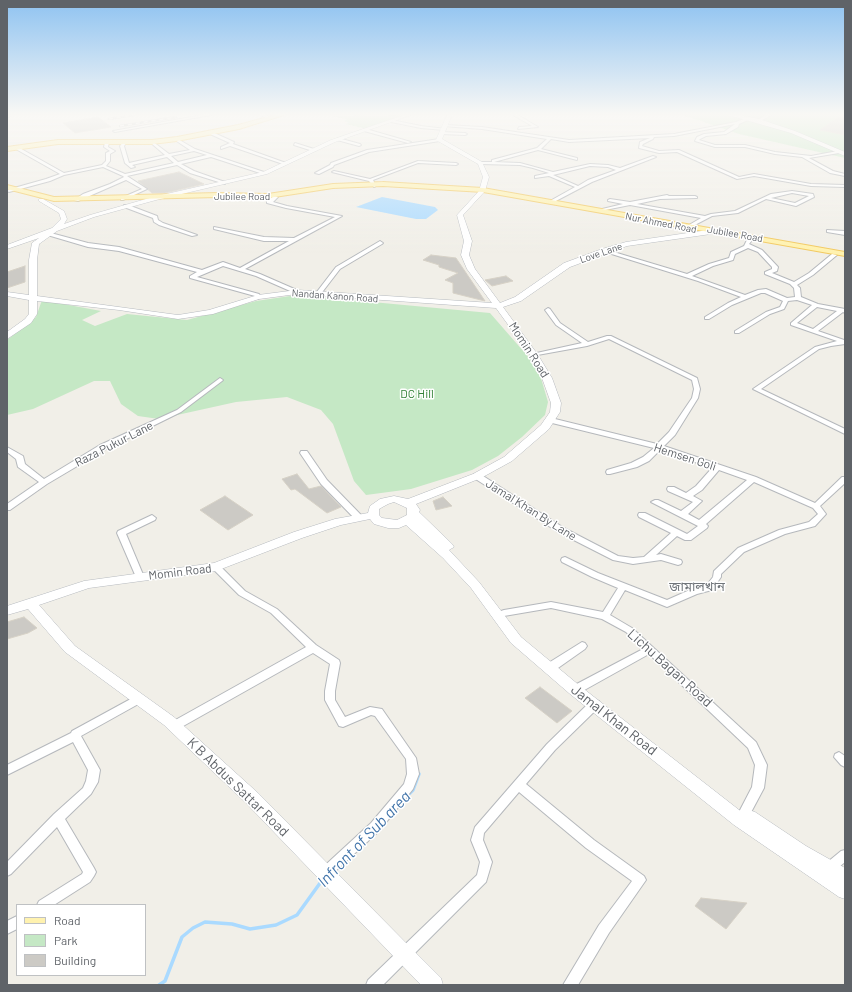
<!DOCTYPE html>
<meta charset="utf-8">
<style>
body{margin:0}
#map{position:relative;width:852px;height:992px;overflow:hidden;background:#f1efe8;font-family:Barlow,sans-serif}
canvas{display:block}
.frame{position:absolute;inset:0;border:8px solid #5f6368;pointer-events:none}
.legend{position:absolute;left:16px;top:904px;width:130px;height:72px;box-sizing:border-box;background:#fff;border:1px solid #bfc1c3;margin:0;padding:5px 7px;list-style:none;font-size:12px;color:#5f6368}
.legend li{display:flex;align-items:center;gap:8px;height:20px}
.legend b{width:20px;border:1px solid #bfc1c3}
</style>
<div id="map">
<canvas width="852" height="992"></canvas>
<div class="frame"></div>
<ul class="legend">
<li><b style="height:5px;background:#fff2af"></b>Road</li>
<li><b style="height:11px;background:#c5e8c5"></b>Park</li>
<li><b style="height:11px;background:#cccac5"></b>Building</li>
</ul>
</div>
<script>
const context = document.querySelector('canvas').getContext('2d');
context.lineJoin = 'round';
function fillPath(path, color) { context.fillStyle = color; context.fill(path, 'evenodd'); }
const shape = rows => new Path2D(rows.map(r => 'M' + r).join(''));
function stroke(path, color, width, dash) { context.strokeStyle = color; context.lineWidth = width; context.lineCap = dash ? 'butt' : 'round'; context.setLineDash(dash || []); context.stroke(path); }
function drawText(font, color, halo, rows, align = 'center') {
  context.font = font + ' Barlow,"Noto Sans Bengali",sans-serif'; context.lineWidth = 3; context.setLineDash([]); context.textBaseline = 'middle'; context.strokeStyle = halo; context.fillStyle = color; for (const [text, x, y, turn = 0] of rows) {
    context.save(); context.translate(x, y); context.rotate((+turn || 0) * Math.PI / 180); context.textAlign = isNaN(turn) ? turn : align; if (halo) context.strokeText(text, 0, 0); context.fillText(text, 0, 0); context.restore();
  }
}
fillPath(shape([
 [405,115,367,129,345,124,349,123,344,121,347,119,331,116],
 [683,115,845,115,845,158,739,134],
 [297,295,490,313,538,368,548,402,545,415,522,437,498,456,472,470,411,489,366,495,354,481,333,424,321,410,287,397,236,402,159,419,138,416,121,404,110,381,94,381,33,409,7,415,7,340,36,317,42,300,101,311,82,320,95,326,127,314,187,320,256,301]
]), '#c5e8c5');
fillPath(shape([
 [382,197,435,207,438,210,426,219,416,219,356,207]
]), '#aadaff');
stroke(shape([
 [406,797,413,790,419,774],
 [159,985,165,981,182,937,193,928,205,922,232,924,250,929,276,925,297,915,323,879]
]), '#aadaff', 3.5);
const building = shape([
 [840,116,845,117,845,135,820,130,840,116],
 [98,117,111,127,75,133,63,123,98,117],
 [179,172,204,184,165,193,152,193,138,181,179,172],
 [431,255,456,258,485,301,453,293,453,283,445,280,458,273,439,267,439,265,423,260,431,255],
 [25,266,25,282,7,288,7,272,25,266],
 [506,276,513,281,492,286,485,280,506,276],
 [297,474,309,489,321,486,341,507,327,513,295,489,291,490,282,479,297,474],
 [225,496,253,515,228,530,200,510,225,496],
 [443,497,452,506,436,510,433,501,443,497],
 [24,617,37,628,28,633,7,639,7,622,24,617],
 [540,687,572,711,557,723,525,698,540,687],
 [701,898,747,903,726,929,695,906,701,898]
]);
fillPath(building, '#cccac5');
stroke(building, '#d6d1c6', 1);
const street = shape([
 [202,115,211,115,115,132,113,131,202,115],
 [261,115,266,115,269,117,266,118,261,115],
 [513,115,518,115,538,127,518,129,519,127,532,126,513,115],
 [766,115,771,115,759,122,756,121,766,115],
 [749,117,750,119,739,124,738,127,726,134,706,136,700,139,699,140,715,145,745,145,775,152,811,156,838,151,839,153,809,158,833,171,845,174,845,176,830,173,802,157,775,154,745,147,715,147,695,141,697,137,704,134,724,132,735,124,674,136,654,137,653,139,643,144,642,146,659,151,679,150,739,177,754,174,811,184,845,185,845,187,811,186,754,176,737,179,677,152,659,153,639,148,640,142,650,138,569,142,551,139,541,149,577,158,577,160,538,150,494,162,520,163,553,172,590,164,608,165,620,168,653,156,656,157,592,182,552,203,550,202,550,201,575,187,549,176,535,178,535,176,549,173,533,168,520,165,480,164,478,163,480,162,492,162,492,160,537,148,547,139,482,129,443,126,445,125,482,127,569,140,674,134,736,122,749,117],
 [590,166,608,167,616,170,588,180,578,186,553,175,590,166],
 [392,120,421,126,446,129,444,130,421,128,391,122,392,120],
 [364,129,366,129,411,142,408,143,364,131,364,129],
 [210,132,212,132,234,142,233,144,286,163,283,164,230,146,221,149,221,147,230,143,210,134,210,132],
 [442,132,465,133,467,134,465,135,441,134,442,132],
 [176,138,195,149,267,173,263,174,211,157,181,164,194,171,225,182,225,184,190,173,177,165,127,176,147,189,123,200,121,200,121,198,142,189,126,180,78,201,74,200,83,194,110,184,124,177,123,176,103,167,64,175,50,181,9,192,7,191,7,190,46,179,60,174,14,148,14,146,16,146,64,173,102,165,106,161,106,153,110,151,104,147,105,142,107,141,109,142,108,147,115,151,110,154,110,161,106,166,125,174,174,163,167,157,132,165,135,167,131,168,125,163,120,146,124,141,127,142,124,146,129,163,165,155,151,143,152,141,169,154,190,150,175,140,176,138],
 [194,151,207,155,178,162,171,156,194,151],
 [338,138,360,144,361,145,359,146,337,140,338,138],
 [439,139,440,141,369,152,334,165,333,167,319,174,315,173,330,165,331,163,367,150,439,139],
 [295,143,314,149,315,150,313,151,294,145,295,143],
 [418,161,456,163,458,164,456,165,418,163,373,180,376,186,374,187,369,181,332,172,334,171,370,179,418,161],
 [792,191,813,194,814,197,796,206,766,199,738,213,712,216,691,227,689,226,689,225,701,218,630,205,600,211,598,210,623,204,608,201,608,200,610,199,630,202,667,195,669,196,695,196,697,197,697,198,660,199,637,204,705,216,711,214,735,211,771,194,792,191],
 [792,193,809,196,795,203,771,198,792,193],
 [274,196,278,197,273,202,287,206,342,216,245,269,260,274,299,291,300,292,297,294,256,276,223,266,197,277,259,294,261,297,258,299,255,296,190,278,190,276,197,272,119,251,88,247,44,234,47,232,88,243,119,247,202,270,223,262,240,268,289,241,264,241,214,229,214,227,264,237,294,238,335,217,286,208,267,203,267,201,274,196],
 [124,205,128,205,157,216,158,220,163,223,197,235,192,236,159,225,154,222,153,218,124,207,124,205],
 [827,230,845,231,845,235,827,232,827,230],
 [750,237,753,239,749,244,762,250,778,267,777,271,772,273,794,282,809,273,832,254,837,255,813,275,797,285,800,288,801,297,818,304,845,309,845,313,843,312,818,331,844,340,845,344,831,346,819,349,761,389,845,429,845,434,753,389,815,347,837,341,791,325,791,323,812,305,797,300,788,301,784,309,770,314,739,333,735,333,735,331,766,312,780,307,783,301,765,293,761,293,732,305,709,319,705,319,705,317,728,303,741,297,698,281,602,251,607,250,687,274,709,264,729,258,731,252,744,246,748,238,750,237],
 [748,248,758,252,772,267,772,269,765,272,765,274,790,284,794,288,795,297,787,298,766,289,758,290,745,295,692,276,713,266,733,260,735,254,748,248],
 [817,307,837,311,813,329,797,323,817,307],
 [380,241,383,243,382,244,340,269,320,295,316,295,316,293,336,267,380,241],
 [548,308,550,309,560,323,588,342,607,336,611,336,697,378,700,389,698,398,675,435,664,446,756,477,815,503,842,477,845,477,845,483,820,506,826,514,815,526,785,534,744,552,721,574,721,577,712,590,697,594,667,607,625,590,610,615,632,628,756,742,767,765,764,788,748,818,744,819,740,818,738,814,752,787,755,765,748,748,649,654,579,693,575,694,571,693,570,690,571,687,643,649,626,632,602,619,551,608,504,616,501,615,499,613,501,611,504,610,551,602,603,612,618,588,592,577,562,562,561,560,562,558,565,557,598,573,667,600,692,589,706,586,713,577,714,571,738,548,779,530,809,522,818,514,813,508,754,482,706,524,708,526,707,528,691,540,685,540,677,536,656,555,661,554,681,560,682,562,681,564,678,565,661,560,633,564,613,560,558,532,474,478,473,476,474,474,480,474,564,528,618,556,633,558,644,557,671,533,639,517,638,515,639,513,645,513,687,534,698,526,651,502,655,500,658,500,681,511,693,502,668,491,667,489,668,487,674,487,686,493,696,486,712,468,660,450,649,461,637,467,610,474,607,474,606,472,607,470,631,463,643,457,654,448,548,422,547,420,551,418,657,444,669,432,692,398,694,389,692,380,609,339,587,346,532,356,532,354,582,343,556,325,545,310,548,308],
 [719,470,747,480,699,520,688,514,702,501,693,496,702,490,719,470],
 [220,378,223,380,222,381,181,412,106,449,47,484,10,510,7,510,7,504,39,482,18,467,16,459,7,452,7,447,23,456,25,464,44,479,100,445,177,410,220,378],
 [301,451,307,451,327,480,362,516,363,518,362,520,356,520,321,484,300,453,301,451],
 [152,515,156,518,155,520,126,534,144,577,143,579,140,580,137,579,136,577,117,533,118,531,152,515],
 [216,564,219,565,245,591,277,609,316,645,339,660,340,663,335,691,335,700,345,717,370,707,382,709,416,758,419,774,413,789,379,831,329,877,325,879,321,877,319,873,321,869,371,823,404,784,407,774,406,759,375,716,371,715,343,727,339,726,325,700,325,691,330,664,313,653,178,729,174,730,170,729,169,726,170,723,306,647,271,613,239,595,213,569,212,567,213,565,216,564],
 [582,642,585,643,587,646,585,649,558,668,554,669,550,668,549,665,550,662,582,642],
 [138,695,142,696,143,699,142,702,81,736,100,770,98,782,91,794,65,819,94,868,96,872,94,876,90,882,54,905,37,905,39,901,82,874,83,872,57,827,11,874,7,876,7,862,54,814,83,788,86,781,88,770,73,742,7,775,7,765,71,733,72,731,138,695],
 [595,700,599,701,600,704,599,707,555,750,526,784,594,840,644,876,646,880,609,933,578,985,563,985,599,925,632,881,586,848,519,792,484,833,483,840,492,862,486,882,383,985,366,985,368,980,477,875,480,862,471,840,475,827,547,744,591,701,595,700],
 [839,752,845,756,845,767,841,765,834,757,835,754,839,752],
 [845,850,845,862,832,873,828,875,824,873,822,869,824,865,841,851,845,850],
 [17,916,17,929,7,934,7,921,17,916]
]);
const secondary = shape([
 [7,115,13,115,7,118,7,115],
 [404,115,411,115,335,142,267,174,156,200,94,217,57,231,39,244,37,260,37,296,178,315,209,310,258,295,297,290,492,303,467,269,461,255,464,241,457,215,479,191,483,177,478,164,436,140,447,115,452,115,442,139,482,162,489,177,485,191,463,215,472,241,469,255,475,269,500,303,515,297,564,263,602,249,626,242,715,229,715,231,711,234,627,246,570,267,521,301,503,307,538,355,552,378,561,403,560,412,549,429,512,461,481,478,416,504,420,510,419,512,452,544,454,547,449,550,479,582,521,637,580,686,743,813,749,810,755,812,806,846,845,868,845,899,839,897,734,825,570,694,511,643,471,588,443,558,406,525,399,528,388,528,374,524,370,519,341,525,302,538,216,571,89,588,39,605,75,646,174,717,258,793,411,948,441,978,443,985,421,985,246,803,164,725,65,652,28,609,7,615,7,606,84,581,214,563,294,532,335,519,368,513,370,506,380,499,394,496,408,499,473,474,504,457,541,425,550,412,551,403,542,378,530,355,496,308,297,294,259,299,213,314,178,319,119,310,37,301,37,314,31,323,7,339,7,332,25,319,29,314,29,300,7,296,7,292,29,295,29,260,32,243,39,238,7,249,7,245,52,228,61,219,59,213,39,201,39,199,43,199,64,211,67,219,64,224,90,215,153,197,263,172,331,140,404,115],
 [394,502,407,508,407,515,397,520,382,518,379,515,379,509,388,504,394,502],
 [728,115,738,115,759,119,795,131,845,152,845,156,791,133,728,115]
]);
const primary = shape([
 [275,115,284,115,239,129,177,141,152,144,58,144,7,151,7,147,58,140,152,140,177,137,238,125,275,115],
 [383,182,483,188,845,252,845,256,483,192,383,186,333,188,268,198,218,197,54,201,7,189,7,185,54,197,218,193,268,194,333,184,383,182]
]);
stroke(street, '#b5b8bc', 2);
stroke(secondary, '#b6babf', 1);
stroke(primary, '#f2c960', 2);
fillPath(street, '#fff');
fillPath(secondary, '#fff');
fillPath(primary, '#fff2af');
const rail = shape([
 [109,119,134,115],
 [120,126,176,117]
]);
stroke(rail, '#b6b7b8', 2.5);
stroke(rail, '#fff', 1.5, [4]);
const sky = context.createLinearGradient(0, 0, 0, 254);
sky.addColorStop(0, '#8fc3f1');
sky.addColorStop(0.45, '#f9f8f5');
sky.addColorStop(1, '#f9f8f500');
context.fillStyle = sky;
context.fillRect(0, 0, 852, 254);
drawText('10px', '#5f6368', '#fff', [
 ["Jubilee Road",242,197],
 ["Nur Ahmed Road",661,223,11],
 ["Jubilee Road",735,234,10],
 ["Love Lane",601,253,-19],
 ["Nandan Kanon Road",335,296,4]
]);
drawText('12px', '#5f6368', '#fff', [
 ["Momin Road",529,350,57],
 ["Raza Pukur Lane",114,444,-27],
 ["Hemsen Goli",685,457,18],
 ["Jamal Khan By Lane",531,510,32],
 ["Momin Road",180,572,-7]
]);
drawText('12px', '#348238', '#fff', [
 ["DC Hill",417,394]
]);
drawText('13px', '#70757a', '#fff', [
 ["জামালখান",697,587]
]);
drawText('14px', '#5f6368', '#fff', [
 ["Lichu Bagan Road",670,668,42],
 ["Jamal Khan Road",614,720,38],
 ["K B Abdus Sattar Road",238,787,44]
]);
drawText('italic 16px', '#4174aa', '#fff', [
 ["Infront of Sub area",364,839,-46]
]);
</script>
